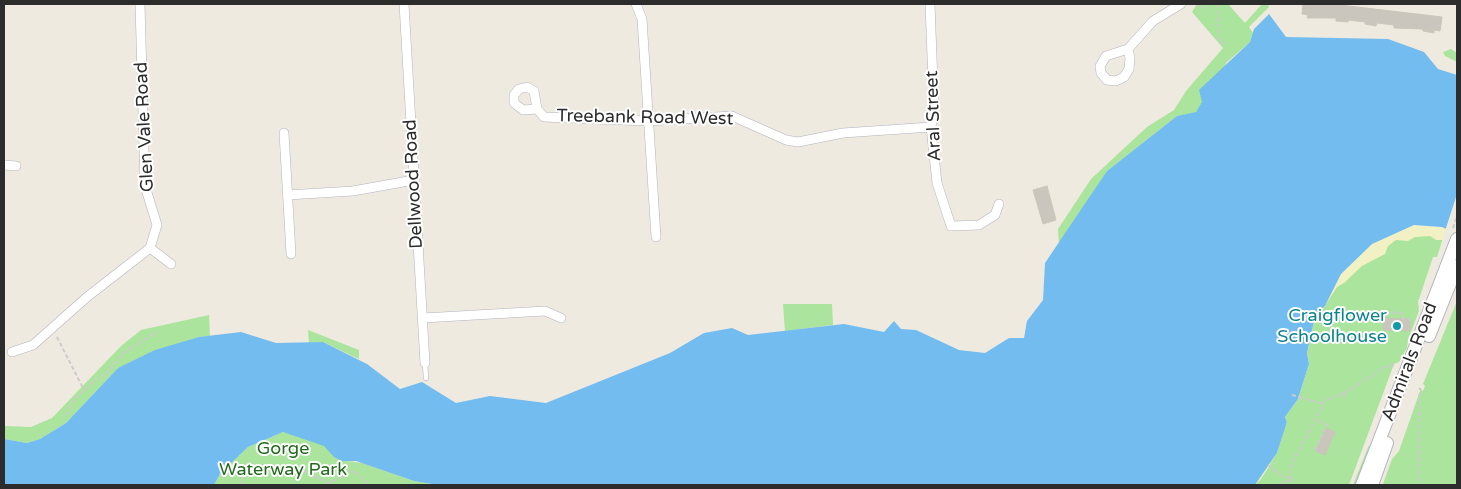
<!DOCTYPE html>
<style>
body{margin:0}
#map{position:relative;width:1461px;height:489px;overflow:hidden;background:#eeeadf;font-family:"Varela Round",sans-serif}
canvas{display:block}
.frame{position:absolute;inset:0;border:5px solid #2c2c2c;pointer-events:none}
</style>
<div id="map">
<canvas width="1461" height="489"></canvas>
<div class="frame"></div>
</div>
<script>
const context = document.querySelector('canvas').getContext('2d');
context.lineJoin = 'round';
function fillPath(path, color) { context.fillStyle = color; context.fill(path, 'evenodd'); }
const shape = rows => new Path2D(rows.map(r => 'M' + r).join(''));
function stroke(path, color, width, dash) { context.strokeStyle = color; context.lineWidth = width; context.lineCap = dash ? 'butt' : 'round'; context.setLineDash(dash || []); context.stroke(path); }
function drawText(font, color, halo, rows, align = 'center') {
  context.font = font + ' "Varela Round",sans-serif'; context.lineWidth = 4; context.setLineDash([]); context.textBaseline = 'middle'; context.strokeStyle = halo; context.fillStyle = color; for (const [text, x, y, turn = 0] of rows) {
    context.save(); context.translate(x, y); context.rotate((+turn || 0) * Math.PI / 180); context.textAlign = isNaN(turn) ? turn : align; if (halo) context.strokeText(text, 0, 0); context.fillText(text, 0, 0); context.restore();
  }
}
fillPath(shape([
 [1197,4,1228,4,1245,23,1262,4,1268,4,1269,7,1249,27,1253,33,1250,42,1227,62,1196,113,1177,116,1107,171,1059,245,1058,229,1091,179,1147,127,1174,110,1186,91,1223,48,1192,12],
 [1451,49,1457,53,1457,62,1445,56,1443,52],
 [1446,228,1437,257,1433,257,1418,302,1419,311,1408,340,1407,348,1399,362,1394,364,1349,485,1255,485,1269,467,1287,422,1285,417,1298,399,1309,364,1307,353,1315,317,1325,306,1341,274,1372,244],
 [1457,301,1457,485,1383,484,1392,459,1399,451,1420,391,1423,391,1425,386,1423,384],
 [783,304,832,304,833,325,785,331],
 [209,315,210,336,199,337,118,368,66,423,40,439,27,443,4,439,4,426,31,427,52,418,121,346,141,330],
 [308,330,359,350,359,359,323,342,309,343],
 [283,432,321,438,348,461,362,463,414,481,432,484,483,485,214,485,220,474,248,447],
 [1369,445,1369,448,1356,485,1353,485]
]), '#abe49c');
fillPath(shape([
 [1414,225,1446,228,1443,240,1436,240,1430,236,1415,237,1408,241,1396,240,1388,246,1385,254,1362,266,1344,283,1337,287,1323,309,1315,317,1307,353,1309,364,1298,399,1285,417,1287,422,1277,453,1261,479,1255,485,1206,485,1310,302,1372,244]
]), '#f2f1c3');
fillPath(shape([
 [1269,14,1286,37,1388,39,1424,52,1438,69,1457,75,1457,234,1442,227,1414,225,1372,244,1341,274,1325,306,1315,317,1307,353,1309,364,1298,399,1285,417,1287,422,1277,453,1255,485,432,484,414,481,356,461,342,461,334,457,324,446,283,432,248,447,220,474,214,485,4,485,4,439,27,443,40,439,66,423,118,368,155,350,199,337,241,332,276,343,323,342,367,364,400,389,422,382,456,403,490,396,546,403,670,353,704,333,732,328,748,335,844,324,884,332,894,321,901,329,916,330,959,350,985,353,1009,338,1024,338,1027,321,1043,300,1045,263,1107,171,1177,116,1196,112,1202,102,1199,90,1250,42,1254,29]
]), '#73bcef');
fillPath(shape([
 [1457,194,1457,236,1445,231]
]), '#eeeadf');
const building = shape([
 [1303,4,1332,4,1442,17,1440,31,1434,30,1434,33,1423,31,1423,29,1394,28,1394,25,1377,23,1376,26,1365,24,1365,22,1348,20,1348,22,1336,21,1336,18,1307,18,1308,15,1302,14,1303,4],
 [1047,186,1056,220,1043,224,1033,190,1047,186],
 [1383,318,1410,319,1410,331,1383,330,1383,318],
 [1326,428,1335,432,1325,455,1316,451,1326,428]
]);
fillPath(building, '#cac6be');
stroke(building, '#cac6b8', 1);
const service = shape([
 [425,363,426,378]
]);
const minor = shape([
 [404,4,425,363],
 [636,4,642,19,656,237],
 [930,4,934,109,931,127,937,183,951,226,979,225,995,215,999,204],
 [1128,49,1130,58,1129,69,1124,77,1116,81,1107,80,1101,73,1100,66,1106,56,1128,49,1153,21,1181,4],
 [537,109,523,110,514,103,514,95,519,89,527,87,534,91,537,109,544,117,648,121,732,116,786,140,798,142,843,133,931,127],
 [284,133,291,254],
 [4,165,16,166],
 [287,195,353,191,414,180],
 [150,248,171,264],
 [423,318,545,311,561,318],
 [12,352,33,345,87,297,150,248,157,225,145,186,140,4]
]);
const secondary = shape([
 [1429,336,1457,266],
 [1362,485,1457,239],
 [1372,485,1387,443]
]);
stroke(service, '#b2b3c0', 5.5);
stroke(minor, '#b2b3c0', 10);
stroke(secondary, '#b2b3c0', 14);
stroke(shape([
 [1196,4,1203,7,1208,4],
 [1217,4,1219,41,1224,44],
 [1453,228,1457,216],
 [1380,312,1402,313,1403,319,1413,320],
 [57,337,84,390],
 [1419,388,1422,391,1419,395,1419,485],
 [1344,393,1346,400],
 [1292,395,1323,404],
 [66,415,73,401,95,380,107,373,123,353,157,332],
 [1315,450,1327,425,1317,420],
 [1268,465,1280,475,1291,479,1294,485],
 [241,485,243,478,250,472,269,465,302,470,333,485],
 [327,485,353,470,369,485],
 [1278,485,1291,479,1289,470,1293,461,1325,401,1348,391,1383,368,1394,365]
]), '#ccc', 2, [4, 2.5]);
stroke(service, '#fff', 4.5);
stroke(minor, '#fff', 9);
stroke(secondary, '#fff', 12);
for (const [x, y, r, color] of [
 [1397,326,5,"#0f9aa8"]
]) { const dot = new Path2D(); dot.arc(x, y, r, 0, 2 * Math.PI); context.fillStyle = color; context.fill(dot); stroke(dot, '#fff', 2); }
drawText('18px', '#2c2c2c', '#fff', [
 ["Aral Street",934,116,-92],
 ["Treebank Road West",645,118,1],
 ["Glen Vale Road",145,127,-93],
 ["Dellwood Road",414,184,-93],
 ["Admirals Road",1410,362,-69]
]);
drawText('18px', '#0d838f', '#fff', [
 ["Craigflower",1387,316],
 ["Schoolhouse",1387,337]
], 'right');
drawText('18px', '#206b1b', '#fff', [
 ["Gorge",283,449],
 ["Waterway Park",283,470]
]);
</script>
